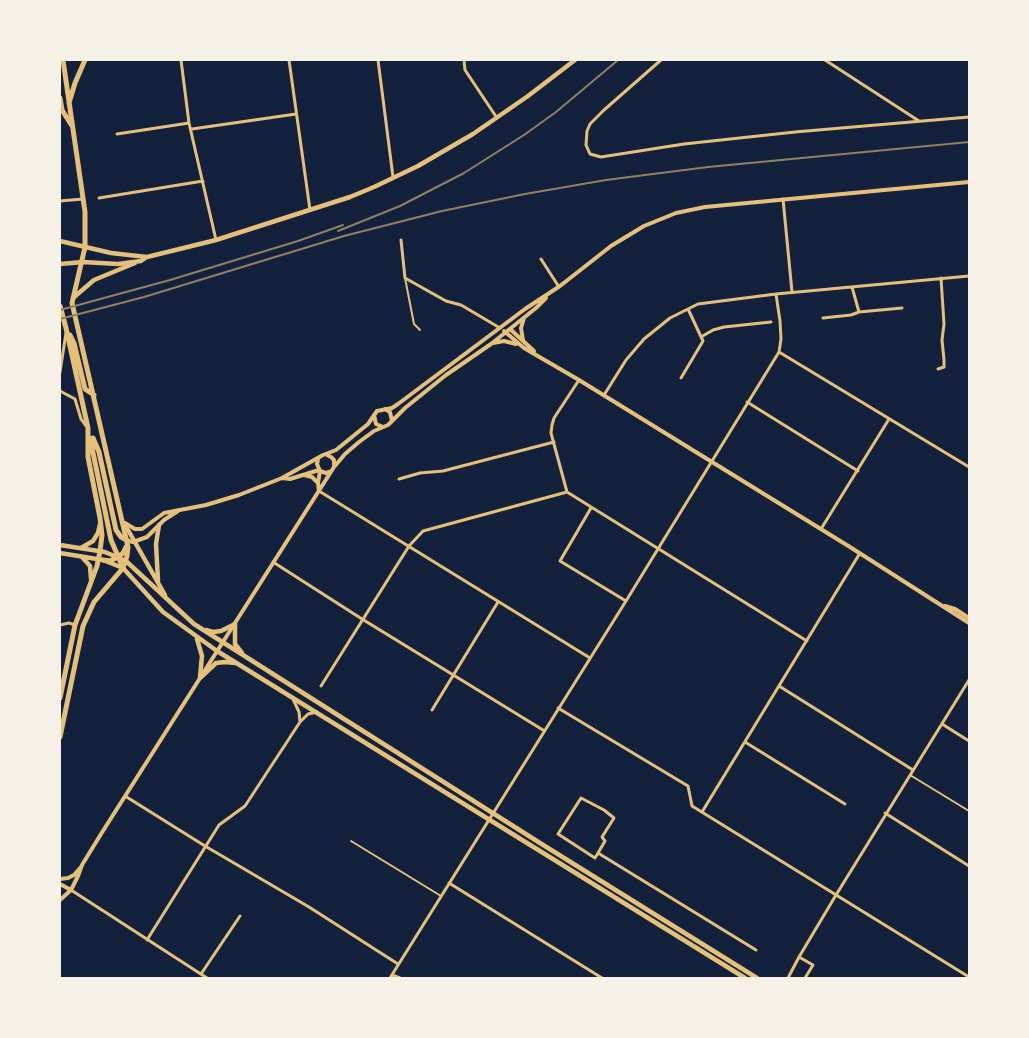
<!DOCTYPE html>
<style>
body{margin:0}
#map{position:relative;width:1029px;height:1038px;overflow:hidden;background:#14213d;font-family:Ubuntu,sans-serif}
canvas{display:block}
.frame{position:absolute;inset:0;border:61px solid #f6f1e7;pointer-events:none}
</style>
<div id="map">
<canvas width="1029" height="1038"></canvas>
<div class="frame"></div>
</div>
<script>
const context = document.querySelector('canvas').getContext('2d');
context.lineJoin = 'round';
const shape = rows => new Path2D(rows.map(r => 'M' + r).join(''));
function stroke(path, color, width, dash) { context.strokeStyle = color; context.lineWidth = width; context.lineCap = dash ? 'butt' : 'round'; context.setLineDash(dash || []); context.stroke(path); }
stroke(shape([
 [405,278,414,324,420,330],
 [910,775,969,811],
 [351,841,441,896]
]), '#e5c07b', 2);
stroke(shape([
 [181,60,189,123,216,240],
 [289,60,310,210],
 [378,60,393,177],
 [464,60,465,70,497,118],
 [661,60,604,110,590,124,587,131,586,145,590,154,601,157,684,144,795,132,969,117],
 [825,60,919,121],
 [192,129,296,114],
 [117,134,189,123],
 [99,198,203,181],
 [783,199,792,292],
 [60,201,83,199],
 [401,240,405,278,446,301,461,305,500,328],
 [541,259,559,287],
 [859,312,902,308],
 [823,318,851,315,859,312,852,287],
 [701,337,713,330,724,327,771,322],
 [779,352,969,467],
 [938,369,944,367,944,360,942,340,944,324,941,278],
 [60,372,66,333],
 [681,378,703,341,688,309],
 [579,380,554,418,552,425,551,433,567,492,807,641],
 [60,391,75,399,81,419,86,426],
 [604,395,626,360,644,339,670,318,698,304,776,294,969,276],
 [747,402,858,471],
 [399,479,420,473,443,471,554,442],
 [319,491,590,658],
 [591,508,560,561,626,601],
 [821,529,889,419],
 [273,562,362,619,543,730],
 [60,625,69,623,75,625],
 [321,686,409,546,423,531,567,492],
 [779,686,913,770],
 [293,699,299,712,300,722],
 [558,708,688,786,692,806,969,977],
 [432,710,498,602],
 [942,724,969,741],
 [745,742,845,804],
 [125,796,205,846,309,907,398,964],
 [702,812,860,553],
 [885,813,969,866],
 [598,853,595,858,558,834,581,798,604,810,614,818,602,837,605,841,598,853,756,950],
 [449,883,602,978],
 [71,890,207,978],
 [147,940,219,825,245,806,300,722,308,714,317,712],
 [799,957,813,965,805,978],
 [201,974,240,916],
 [392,975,400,978],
 [390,978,626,601,779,352,781,339,780,321,776,294],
 [788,978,799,957,836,895,969,680]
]), '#e5c07b', 3);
stroke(shape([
 [510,329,534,351],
 [504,331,524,348,579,380,850,547,969,623],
 [523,340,521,328,524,318],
 [493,343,504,341,516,344],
 [385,409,390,412,392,421],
 [374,415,376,424,383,427],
 [327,455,331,457,334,460,334,467],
 [318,459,317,464,320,471,326,473,331,471],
 [304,475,312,477,318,483],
 [282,478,290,479,319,470],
 [319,491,318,483,320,471],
 [125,523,135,529,142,529,164,513,206,505,239,495,282,478,323,455,336,450,368,424,377,411,392,408,398,404,525,309,560,286,611,246,644,226,676,213,705,207,969,182],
 [128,541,133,542,147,537,164,520,178,511],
 [945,606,955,609,969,618],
 [60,879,68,878,74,875,81,867],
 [60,884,71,890],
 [60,900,71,890,78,876,82,865,101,834,334,467,345,454,359,442,374,431,388,425,405,408,446,375,491,344,536,308,546,298]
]), '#e5c07b', 4);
stroke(shape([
 [60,241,111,253,147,257],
 [60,264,83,262,118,264,141,261,147,257,216,240,350,197,374,187,418,166,473,134,528,96,575,60],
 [73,298,94,280,135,263],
 [124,523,165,595],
 [60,545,105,552,126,561,194,624,540,843,757,978],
 [81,548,93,541,98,533,100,524],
 [60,553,103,560,123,568,163,612,217,651,745,978],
 [82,557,90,566,91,579],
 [158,581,156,544,159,525],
 [206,630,213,632,221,631,235,624,235,644,242,653],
 [197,639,202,656,200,677],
 [200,678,216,663,225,662,235,663]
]), '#e5c07b', 4.5);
stroke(shape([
 [60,98,62,110,72,126],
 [69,103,75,83,85,60],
 [60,306,66,328,88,428,88,457,100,518,102,535,100,551,97,566,75,625,60,698],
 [70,335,74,343,85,389,94,395],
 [90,438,111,540,123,568],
 [93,438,99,452,116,530,121,537,128,541],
 [103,560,110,561,118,557,123,553,126,547],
 [60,737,83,626,94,602,123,568,127,556,128,547,72,303,85,247,85,212,63,60]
]), '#e5c07b', 5);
stroke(shape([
 [338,231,400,206,464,173,524,135,556,112,618,60],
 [60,310,170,280,298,241,343,225],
 [60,319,144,297,344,236,442,211,525,194,606,180,708,167,969,142]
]), '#918062', 2);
</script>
